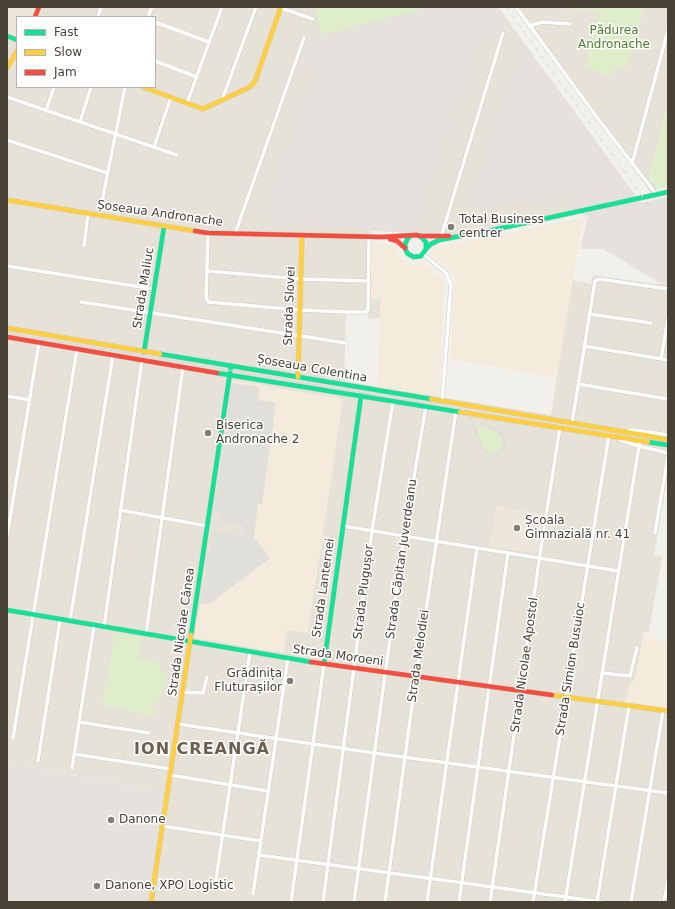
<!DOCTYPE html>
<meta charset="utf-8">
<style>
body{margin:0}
#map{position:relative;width:675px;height:909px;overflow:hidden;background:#f1f0eb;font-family:"DejaVu Sans",sans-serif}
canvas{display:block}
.frame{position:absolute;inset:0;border:8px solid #484136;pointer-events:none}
.legend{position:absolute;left:16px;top:16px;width:140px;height:72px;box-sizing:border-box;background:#fff;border:1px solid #b6b3af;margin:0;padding:5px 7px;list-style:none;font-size:12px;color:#484136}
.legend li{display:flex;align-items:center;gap:8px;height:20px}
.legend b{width:20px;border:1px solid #b6b3af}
</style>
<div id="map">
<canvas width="675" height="909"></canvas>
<div class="frame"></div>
<ul class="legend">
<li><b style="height:5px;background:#16e098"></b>Fast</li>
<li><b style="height:5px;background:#ffcf43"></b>Slow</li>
<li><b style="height:5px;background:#f24e42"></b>Jam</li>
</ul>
</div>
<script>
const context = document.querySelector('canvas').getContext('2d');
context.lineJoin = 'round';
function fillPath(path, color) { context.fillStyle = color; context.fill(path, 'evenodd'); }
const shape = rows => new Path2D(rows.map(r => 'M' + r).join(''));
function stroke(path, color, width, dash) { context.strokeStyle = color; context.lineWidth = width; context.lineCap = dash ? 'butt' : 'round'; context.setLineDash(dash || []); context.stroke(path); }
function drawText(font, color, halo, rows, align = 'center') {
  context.font = font + ' "DejaVu Sans",sans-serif'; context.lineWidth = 3; context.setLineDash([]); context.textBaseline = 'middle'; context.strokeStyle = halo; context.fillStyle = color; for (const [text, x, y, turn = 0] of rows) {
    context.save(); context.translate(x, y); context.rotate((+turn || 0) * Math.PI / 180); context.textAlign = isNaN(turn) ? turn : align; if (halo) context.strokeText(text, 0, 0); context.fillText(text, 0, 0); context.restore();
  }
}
fillPath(shape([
 [7,7,498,7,668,242,668,472,654,556,662,557,649,632,644,632,635,680,625,702,668,708,668,902,149,902,165,792,7,763],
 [17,17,155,17,155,87,17,87],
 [573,210,588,216,581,249,604,249,658,282,664,282,656,284,593,275,591,284,572,280,551,415,344,381,346,314,368,313,368,319,380,318,381,299,371,299,372,231,456,235],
 [519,7,543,7,601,11,585,67,611,76,614,65,626,69,644,7,668,7,668,105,649,177,657,189,651,193]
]), '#e6e2d8');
fillPath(shape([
 [583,218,557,378,450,359,455,275,432,254,431,251,434,248],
 [371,244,394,245,400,257,406,262,415,264,424,263,444,281,440,386,439,394,437,397,377,387,381,299,371,299],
 [233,380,343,399,308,633,287,630,284,653,194,638,213,531,240,535,243,533,244,525,219,521,220,514,214,513],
 [643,638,668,642,668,708,625,702,630,682,635,680]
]), '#f4ebdd');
fillPath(shape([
 [431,7,498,7,505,16,498,37,484,33,414,232,372,230,286,229,267,226,273,212,263,210,315,72,296,65,306,39],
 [522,40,641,203,668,197,668,282,658,282,604,249,581,249,588,216,573,210,569,194,468,211],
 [7,763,165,792,149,902,7,902]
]), '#e5e1dc');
fillPath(shape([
 [7,7,35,7,30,17,17,17,17,35,7,31],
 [496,506,544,514,537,553,490,546]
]), '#ece7da');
fillPath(shape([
 [316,7,431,7,321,35],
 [543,7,644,7,626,69,615,65,611,76,585,68,600,11],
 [668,105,668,187,657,189,649,177],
 [481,426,495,432,501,437,503,445,499,451,490,453,484,448,476,431],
 [115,633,142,637,138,659,161,663,159,672,167,673,163,694,154,699,151,707,157,711,156,714,154,717,102,705]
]), '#dfedca');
fillPath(shape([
 [232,383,260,387,258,400,276,403,262,504,258,504,254,537,270,558,209,604,200,603,213,531,240,535,243,533,244,525,219,521,220,514,214,513]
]), '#e1dfda');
const street = shape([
 [516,7,599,120,656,194],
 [281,8,313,19],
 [98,17,101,7],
 [148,17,152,7],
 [155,22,209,42],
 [529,26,542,22,570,24],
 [155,61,197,77],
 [7,97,177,155],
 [222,100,256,7],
 [187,103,222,7],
 [46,111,54,87],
 [80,122,91,87],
 [7,140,107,173],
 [154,147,171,97],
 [632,164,668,30],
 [99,216,125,87],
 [208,233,206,297,208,302,300,310,347,312,365,312,368,310,369,237],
 [235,234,304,38],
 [441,237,503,33],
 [84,246,88,214],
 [423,254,446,273,451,285,442,401],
 [7,266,154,289],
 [207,271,301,279,369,281],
 [81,302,346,343],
 [589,314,651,323],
 [584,346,668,360],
 [661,359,668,318],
 [578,384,668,399],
 [7,396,30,400],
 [572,423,595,281,599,279,668,289],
 [629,430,643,431,668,435],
 [620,440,639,446,668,453],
 [120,510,207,526],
 [343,526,618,571],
 [655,533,668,456],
 [7,537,39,342],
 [70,621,113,355],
 [104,627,142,360],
 [146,634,183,367],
 [602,673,630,676,637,648],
 [183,692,203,693,207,677],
 [79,722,149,733],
 [178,724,374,753,668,793],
 [13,738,77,349],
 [74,754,171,769],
 [38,761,60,620],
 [72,768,94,626],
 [170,775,268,791],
 [162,826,261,841],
 [259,855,602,902],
 [215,886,250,652],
 [253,894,288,658],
 [291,902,324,664],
 [323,902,372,531,393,401],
 [354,902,404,536,426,406],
 [385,902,416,677,456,411],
 [427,902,477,548],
 [459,902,508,553],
 [490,902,540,554,560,427],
 [533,902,609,435],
 [565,902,640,440],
 [597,902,629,706],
 [631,902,663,711],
 [664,902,668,880]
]);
const fast = shape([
 [7,36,17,40],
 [411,236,408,238,405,244,406,251,408,254,414,257,421,256,426,249,426,242,420,236],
 [426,249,431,244,439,240,488,231,668,192],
 [144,352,164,227],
 [160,354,431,399],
 [217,373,460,412],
 [648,442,668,445],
 [7,610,311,662],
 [191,635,231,366],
 [324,664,361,396]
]);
const slow = shape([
 [7,68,17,51],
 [143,87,203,109,250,87,255,81,281,7],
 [7,200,195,231],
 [7,328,160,354],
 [298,377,302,235],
 [431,399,649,436],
 [460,412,648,442],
 [649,436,668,440],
 [552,695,668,711],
 [151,902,191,635]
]);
const jam = shape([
 [35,17,39,7],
 [195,231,208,233,382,237,416,235,420,236],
 [420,236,449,236],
 [390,239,397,241,405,248],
 [7,337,217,373],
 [311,662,552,695]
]);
stroke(street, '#ceccc7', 4.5);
stroke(fast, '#d1cdc2', 5.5);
stroke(slow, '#d1cdc2', 5.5);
stroke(jam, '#d1cdc2', 5.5);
stroke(street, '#fdfdfc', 3.5);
stroke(fast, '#16e098', 4.5);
stroke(slow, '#ffcf43', 4.5);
stroke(jam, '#f24e42', 4.5);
stroke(shape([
 [7,333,460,409,465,412,470,417,483,450,491,455,498,454,503,449,505,445,504,440,501,433,496,430,480,423]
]), '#d9d9d8', 1);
stroke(shape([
 [506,7,668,232]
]), '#d9d9d8', 1, [5, 5]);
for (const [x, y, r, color] of [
 [451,227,4,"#837e75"],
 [208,433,4,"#837e75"],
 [517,528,4,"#837e75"],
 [290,681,4,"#837e75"],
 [111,820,4,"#837e75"],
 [97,886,4,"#837e75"]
]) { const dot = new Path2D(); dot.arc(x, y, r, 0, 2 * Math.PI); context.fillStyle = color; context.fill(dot); stroke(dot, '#fff', 1.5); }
drawText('12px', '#487d26', '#fff', [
 ["Pădurea",614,31],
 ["Andronache",614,45]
]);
drawText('12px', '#484136', '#fff', [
 ["Șoseaua Andronache",160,214,8],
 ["Strada Maliuc",144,288,-81],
 ["Strada Slovei",290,306,-88],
 ["Șoseaua Colentina",312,369,10],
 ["Strada Căpitan Juverdeanu",402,559,-82],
 ["Strada Lanternei",324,588,-82],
 ["Strada Plugușor",364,592,-83],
 ["Strada Nicolae Cânea",182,632,-82],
 ["Strada Moroeni",338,656,8],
 ["Strada Melodiei",419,656,-82],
 ["Strada Nicolae Apostol",525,665,-82],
 ["Strada Simion Busuioc",571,669,-81]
]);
drawText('12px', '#484136', '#fff', [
 ["Total Business",459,220],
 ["centrer",459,234],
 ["Biserica",216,426],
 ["Andronache 2",216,440],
 ["Școala",525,521],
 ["Gimnazială nr. 41",525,535],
 ["Grădinița",282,674,"right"],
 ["Fluturașilor",282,688,"right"],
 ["Danone",119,820],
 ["Danone, XPO Logistic",105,886]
], 'left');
context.letterSpacing = '1px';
drawText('bold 16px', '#6b5f4d', '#fff', [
 ["ION CREANGĂ",202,750]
]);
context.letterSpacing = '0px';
</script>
